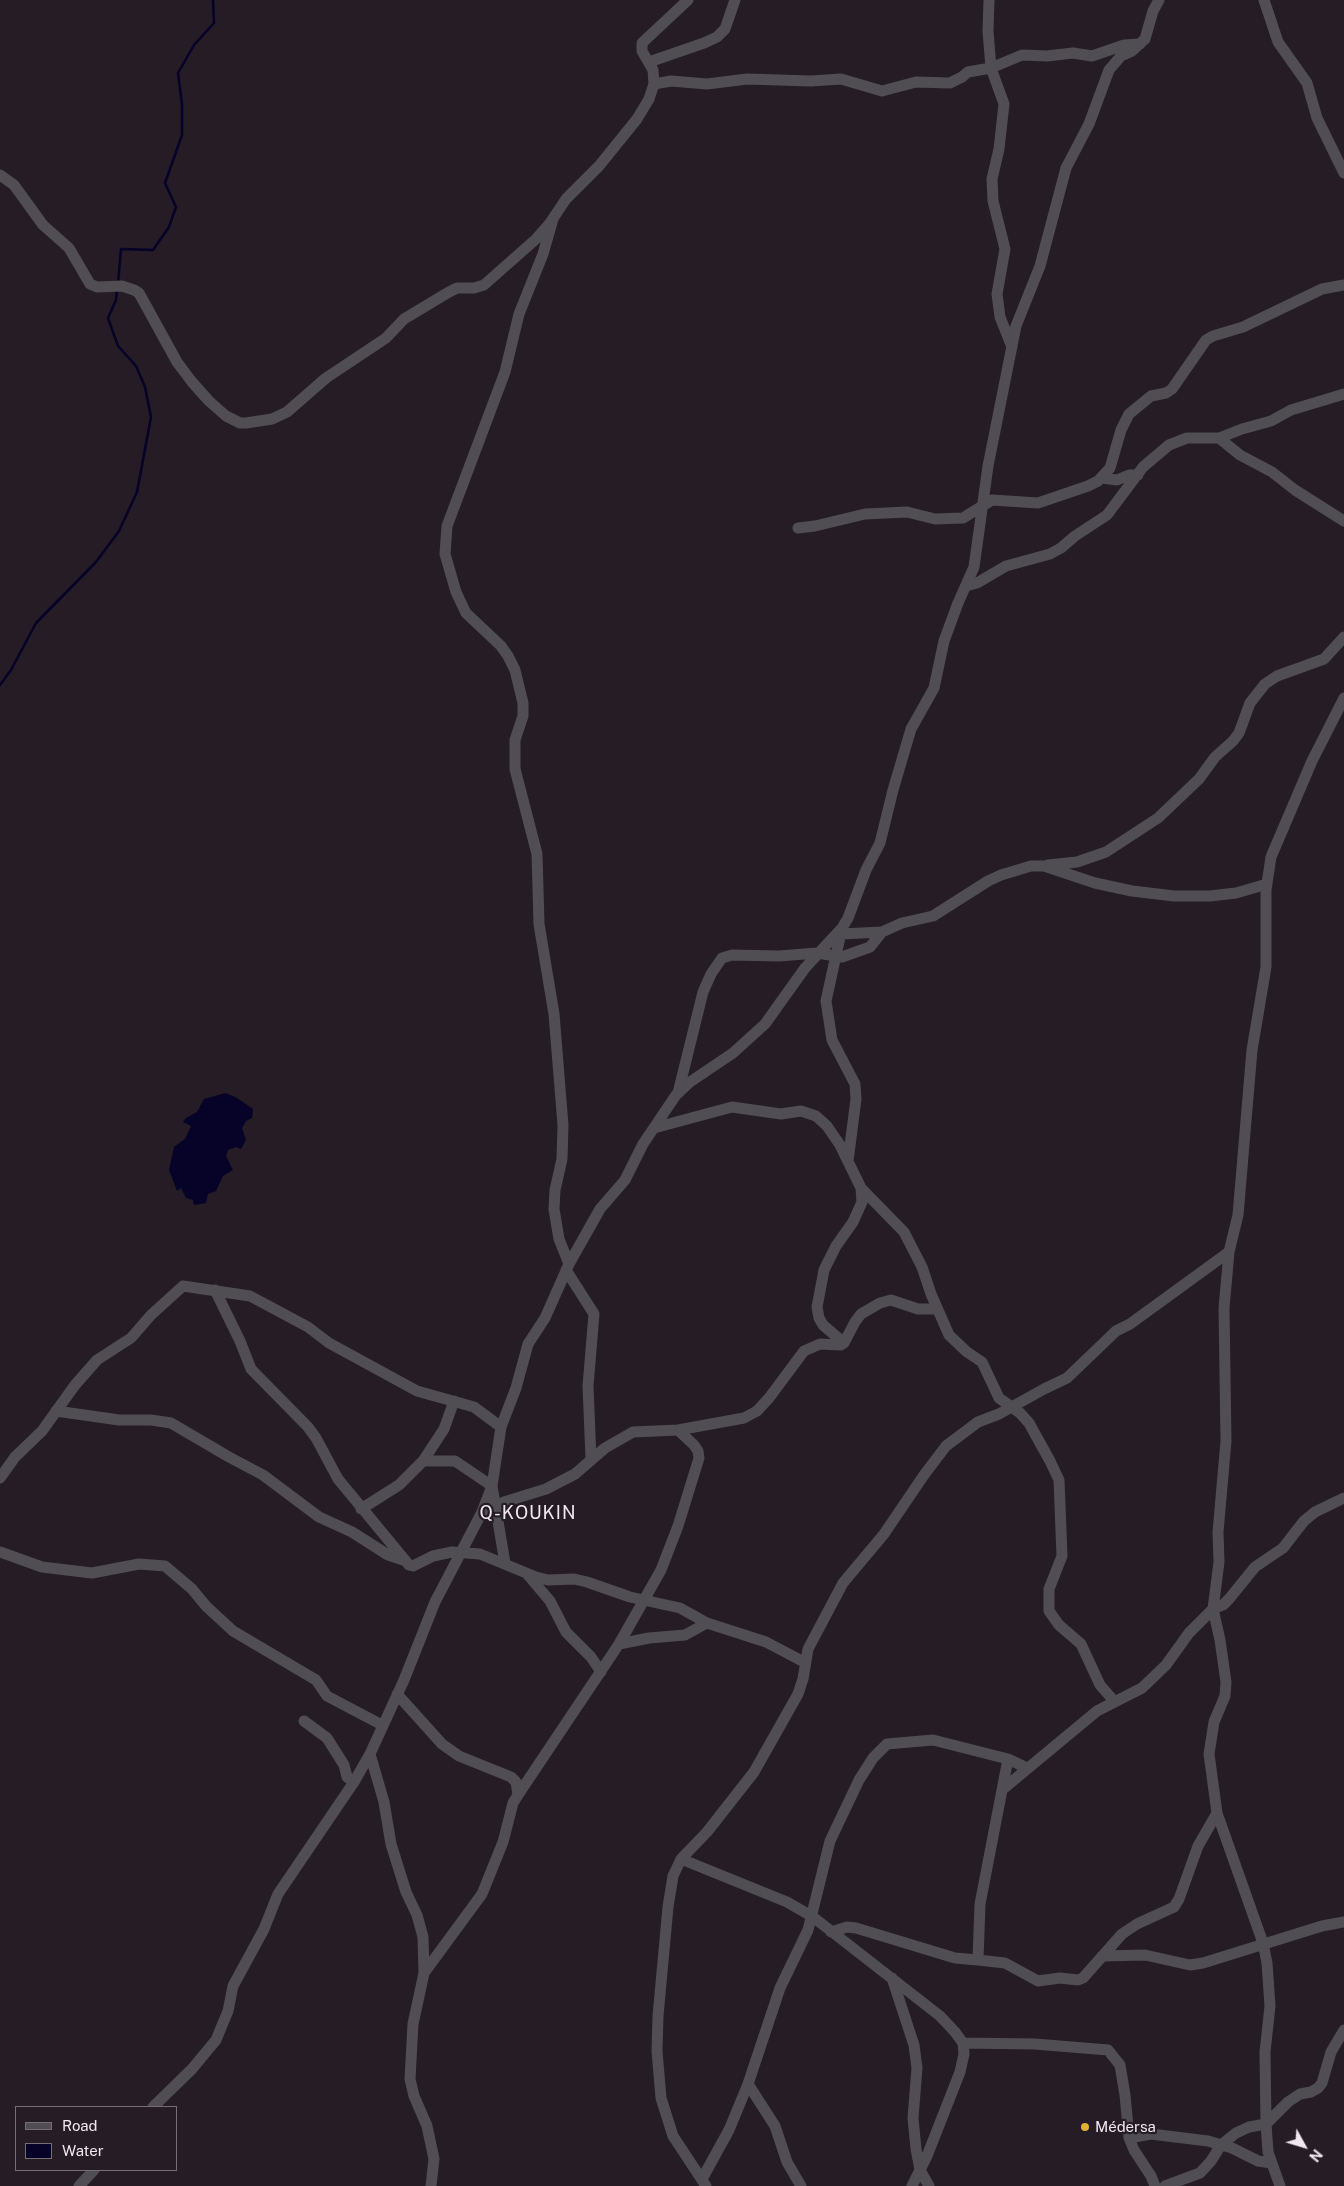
<!DOCTYPE html>
<meta charset="utf-8">
<style>
body{margin:0}
#map{position:relative;width:1344px;height:2186px;overflow:hidden;background:#251c25;font-family:"Public Sans",sans-serif}
canvas{display:block}
.legend{position:absolute;left:15px;top:2106px;width:162px;height:65px;box-sizing:border-box;background:#251c25;border:1px solid #766e76;margin:0;padding:6px 9px;list-style:none;font-size:15px;color:#efe9ef}
.legend li{display:flex;align-items:center;gap:10px;height:25px}
.legend b{width:25px;border:1px solid #766e76}
.north{position:absolute;left:1279px;top:2121px;width:50px;height:50px;-webkit-text-stroke:4px #251c25;paint-order:stroke;rotate:129deg;font-size:14px;font-weight:700;line-height:20px;text-align:center;color:#efe9ef}
.north::after{content:'';display:block;margin:auto;width:18px;height:22px;background:#efe9ef;clip-path:polygon(50% 0,100% 100%,50% 72%,0 100%)}
</style>
<div id="map">
<canvas width="1344" height="2186"></canvas>
<ul class="legend">
<li><b style="height:6px;background:#504e53"></b>Road</li>
<li><b style="height:14px;background:#060228"></b>Water</li>
</ul>
<div class="north">N</div>
</div>
<script>
const context = document.querySelector('canvas').getContext('2d');
context.lineJoin = 'round';
function fillPath(path, color) { context.fillStyle = color; context.fill(path, 'evenodd'); }
const shape = rows => new Path2D(rows.map(r => 'M' + r).join(''));
function stroke(path, color, width, dash) { context.strokeStyle = color; context.lineWidth = width; context.lineCap = dash ? 'butt' : 'round'; context.setLineDash(dash || []); context.stroke(path); }
function drawText(font, color, halo, rows, align = 'center') {
  context.font = font + ' "Public Sans",sans-serif'; context.lineWidth = 4.5; context.setLineDash([]); context.textBaseline = 'middle'; context.strokeStyle = halo; context.fillStyle = color; for (const [text, x, y, turn = 0] of rows) {
    context.save(); context.translate(x, y); context.rotate((+turn || 0) * Math.PI / 180); context.textAlign = isNaN(turn) ? turn : align; if (halo) context.strokeText(text, 0, 0); context.fillText(text, 0, 0); context.restore();
  }
}
fillPath(shape([
 [226,1093,237,1098,253,1109,252,1118,246,1121,242,1128,246,1140,241,1149,236,1147,228,1150,226,1156,233,1170,223,1176,216,1191,208,1194,206,1203,194,1205,193,1200,186,1198,181,1188,177,1191,169,1170,174,1147,185,1139,191,1126,183,1122,186,1118,197,1112,204,1099]
]), '#060228');
stroke(shape([
 [118,284,121,249,153,250,169,227,176,207,165,183,182,135,182,104,178,73,194,45,214,23,213,0],
 [0,685,11,670,36,623,96,562,119,531,137,492,151,417,145,387,136,366,118,346,108,318,116,300,117,289]
]), '#060228', 2.5);
stroke(shape([
 [688,0,642,43,642,51,653,70,654,84,671,81,707,84,747,79,811,81,841,79,882,91,916,82,950,83,962,77,968,72,991,68,1022,55,1047,56,1073,53,1092,56,1124,45,1140,44],
 [989,0,988,31,991,68,1004,104,999,149,992,179,993,201,1005,249,997,294,1000,317,1012,347],
 [1264,0,1278,42,1307,83,1317,118,1344,173],
 [649,62,704,43,717,37,725,29,735,0],
 [0,175,14,185,43,225,69,248,90,284,97,287,122,286,134,290,139,293,177,362,192,382,209,401,226,416,240,423,246,423,272,419,287,412,326,378,386,338,404,319,449,292,457,288,474,288,484,285,536,239,550,223,566,199,599,166,637,119,649,99,654,84],
 [553,219,543,254,519,314,505,372,447,526,445,554,456,592,466,613,501,646,508,656,515,670,523,703,523,716,515,740,515,769,537,854,539,924,554,1014,563,1125,562,1159,555,1190,554,1209,559,1239,569,1264],
 [1219,438,1240,455,1272,472,1295,490,1344,521],
 [1102,478,1117,480,1129,475,1138,475],
 [798,528,815,526,865,514,907,512,935,519,963,518,992,500,1038,503,1088,486,1098,481,1110,468,1121,430,1129,414,1151,396,1166,393,1172,389,1206,340,1213,336,1243,327,1322,289,1344,285],
 [966,586,977,583,1006,566,1050,554,1061,548,1075,536,1107,515,1143,467,1169,445,1187,438,1219,438,1242,429,1271,421,1291,410,1344,394],
 [1048,865,1077,862,1106,852,1158,818,1199,779,1215,757,1233,741,1239,733,1250,703,1265,684,1277,676,1324,659,1344,637],
 [842,928,826,1001,832,1040,855,1084,856,1099,848,1161],
 [841,934,882,932,902,923,933,916,988,881,1001,875,1031,866,1044,866,1095,883,1132,891,1174,896,1210,896,1236,893,1267,884],
 [678,1093,703,992,711,974,722,958,732,955,779,956,817,953,842,957,870,947,882,932],
 [654,1128,732,1107,781,1114,801,1111,816,1116,827,1126,840,1145,861,1188,904,1232,922,1267,931,1294,949,1335,967,1352,982,1362,999,1398,1020,1413,1029,1423,1050,1461,1059,1480,1062,1556,1049,1589,1049,1611,1059,1625,1081,1644,1100,1685,1114,1701],
 [566,1270,594,1314,588,1386,591,1459],
 [215,1290,240,1341,251,1369,308,1427,316,1438,338,1479,409,1565,413,1566,433,1556,452,1552,480,1554,536,1577,548,1580,574,1579,587,1582,630,1597,680,1608,707,1623,766,1642,804,1662],
 [844,1343,823,1325,819,1318,817,1307,824,1270,836,1246,853,1222,862,1202,861,1188],
 [56,1411,119,1420,151,1420,171,1423,229,1457,263,1475,319,1517,352,1532,388,1555,403,1560],
 [423,1461,455,1461,492,1486,505,1563],
 [0,1478,15,1457,42,1431,75,1385,97,1360,131,1338,151,1315,183,1286,250,1296,308,1327,329,1343,417,1391,474,1407,501,1427],
 [361,1509,399,1485,423,1461,444,1429,454,1401],
 [482,1512,504,1502,546,1489,575,1474,605,1448,633,1432,678,1430,744,1418,757,1411,769,1398,804,1351,820,1344,841,1345,844,1343,855,1322,861,1314,880,1303,891,1300,918,1309,937,1309],
 [0,1552,42,1567,92,1573,139,1564,165,1566,192,1589,206,1606,233,1631,316,1680,327,1696,382,1725],
 [528,1575,550,1601,566,1632,591,1657,601,1672],
 [619,1644,649,1638,685,1635,707,1623],
 [397,1694,442,1744,459,1756,511,1777,516,1782,518,1795],
 [304,1721,327,1738,344,1765,347,1777,354,1782],
 [370,1754,384,1802,391,1844,406,1892,417,1915,423,1937,424,1973,413,2024,410,2079,414,2096,427,2126,434,2159,431,2186],
 [1003,1789,1097,1711,1142,1688,1166,1665,1189,1633,1213,1609,1223,1605,1229,1599,1255,1567,1283,1548,1304,1521,1315,1512,1344,1498],
 [681,1859,787,1902,813,1917,940,2016,955,2032,963,2043,964,2054,960,2072,927,2156,912,2186],
 [831,1932,847,1927,856,1928,955,1958,978,1960,980,1904,1008,1759],
 [1102,1956,1145,1955,1190,1965,1203,1963,1322,1926,1344,1922],
 [978,1960,1005,1963,1038,1981,1060,1978,1078,1980,1083,1978,1122,1934,1137,1924,1174,1907,1179,1899,1198,1846,1217,1813],
 [424,1973,482,1894,503,1842,513,1803,518,1795,619,1644,661,1570,678,1526,699,1458,698,1451,694,1445,678,1430],
 [892,1978,914,2045,917,2068,913,2118,916,2149,920,2170,929,2186],
 [963,2043,1035,2044,1108,2050,1120,2065,1125,2095,1129,2138,1134,2150,1151,2176,1155,2186],
 [748,2084,775,2126,787,2162,801,2186],
 [153,2107,192,2069,216,2040,228,2011,233,1986,264,1929,278,1894,354,1782,370,1754,404,1680,435,1602,482,1512,492,1486,501,1427,516,1388,528,1344,545,1318,569,1264,600,1209,625,1180,643,1144,676,1095,690,1082,733,1053,765,1024,805,968,842,928,848,918,866,870,880,843,893,790,911,729,934,688,944,641,958,603,974,567,988,466,1016,326,1040,266,1066,168,1089,124,1109,70,1121,56,1132,51,1145,39,1153,11,1159,0],
 [1129,2138,1151,2134,1208,2141,1232,2148,1258,2161,1271,2163],
 [702,2179,729,2130,748,2084,780,1988,808,1930,830,1841,859,1780,873,1758,887,1744,933,1740,1008,1759,1027,1768],
 [79,2186,94,2170],
 [706,2186,673,2136,661,2098,657,2051,658,2016,668,1907,673,1876,681,1859,707,1832,754,1772,798,1694,803,1679,808,1649,843,1583,884,1534,924,1475,946,1446,978,1422,999,1414,1044,1389,1067,1378,1116,1331,1130,1324,1229,1252],
 [1165,2186,1200,2173,1211,2161,1221,2145,1236,2133,1249,2127,1266,2124,1288,2102,1300,2094,1311,2092,1318,2088,1322,2083,1331,2052,1344,2030],
 [1280,2186,1268,2152,1266,2124,1265,2052,1270,2006,1267,1963,1263,1943,1217,1813,1209,1754,1214,1722,1225,1696,1226,1682,1220,1640,1213,1609,1219,1562,1218,1532,1226,1441,1224,1308,1229,1252,1238,1215,1252,1050,1266,967,1266,890,1271,857,1312,761,1344,698]
]), '#504e53', 11);
for (const [x, y, r, color] of [
 [1085,2127,5,"#e2af34"]
]) { const dot = new Path2D(); dot.arc(x, y, r, 0, 2 * Math.PI); context.fillStyle = color; context.fill(dot); stroke(dot, '#251c25', 2); }
drawText('15px', '#efe9ef', '#251c25', [
 ["Médersa",1095,2127]
], 'left');
context.letterSpacing = '1px';
drawText('18px', '#efe9ef', '#251c25', [
 ["Q-KOUKIN",528,1513]
]);
context.letterSpacing = '0px';
</script>
